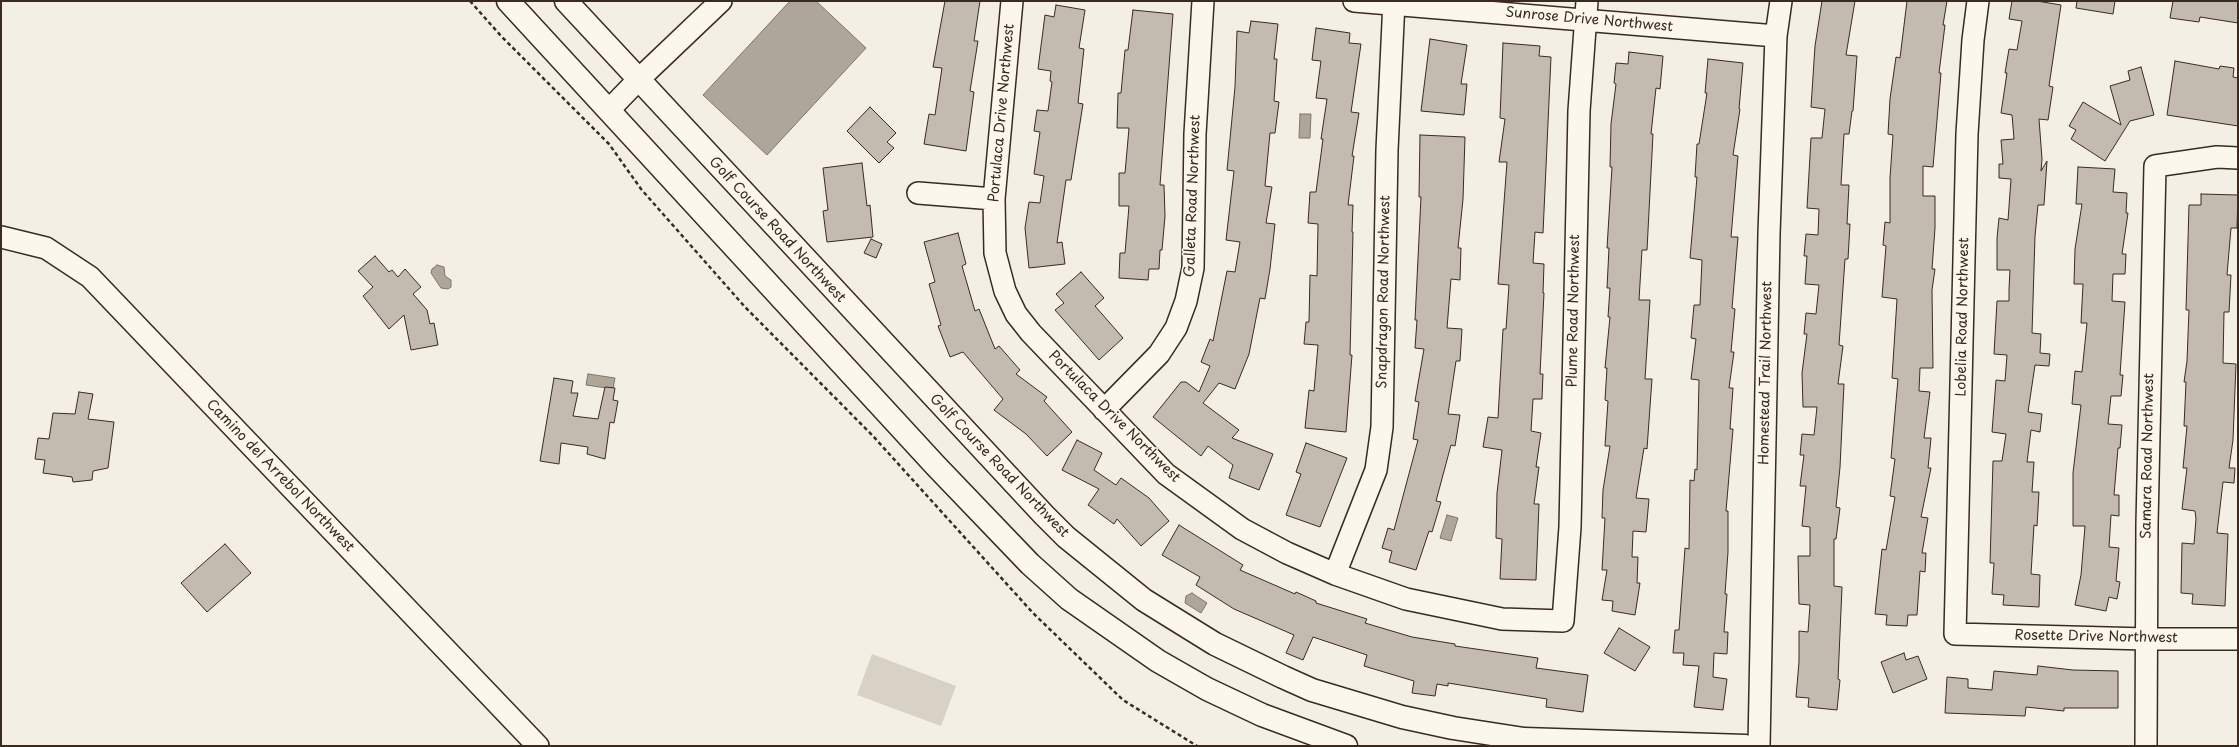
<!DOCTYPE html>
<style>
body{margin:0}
#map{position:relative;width:2239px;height:747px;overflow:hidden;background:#f3efe4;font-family:"Playpen Sans",sans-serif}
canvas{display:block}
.frame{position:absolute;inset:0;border:2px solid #3b2a1e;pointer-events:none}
</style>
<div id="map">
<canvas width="2239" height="747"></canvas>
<div class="frame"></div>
</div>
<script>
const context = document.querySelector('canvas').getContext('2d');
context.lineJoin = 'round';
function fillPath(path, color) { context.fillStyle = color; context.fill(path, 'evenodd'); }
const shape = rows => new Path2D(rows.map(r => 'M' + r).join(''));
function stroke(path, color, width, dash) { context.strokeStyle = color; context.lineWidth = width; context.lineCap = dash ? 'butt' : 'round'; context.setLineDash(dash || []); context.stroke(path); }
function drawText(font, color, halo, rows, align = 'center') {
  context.font = font + ' "Playpen Sans",sans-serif'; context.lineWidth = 3; context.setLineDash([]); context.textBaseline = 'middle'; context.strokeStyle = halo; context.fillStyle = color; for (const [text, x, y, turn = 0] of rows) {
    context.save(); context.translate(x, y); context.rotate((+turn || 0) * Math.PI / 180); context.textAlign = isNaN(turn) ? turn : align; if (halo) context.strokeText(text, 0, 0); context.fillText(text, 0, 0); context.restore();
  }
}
fillPath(shape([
 [872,654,956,686,941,726,857,695]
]), '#d8d1c6');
const water = shape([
 [790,1,816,1,866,48,767,155,703,95,790,1],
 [1300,114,1311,114,1310,138,1299,138,1300,114],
 [437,265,444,267,445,276,451,280,451,287,448,289,441,288,431,273,432,269,437,265],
 [588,374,615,378,613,389,586,385,588,374],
 [1447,515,1458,518,1451,541,1440,538,1447,515],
 [1192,593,1207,603,1201,613,1185,603,1186,596,1192,593]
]);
fillPath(water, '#afa69a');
stroke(water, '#817468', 1);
const building = shape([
 [945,1,980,1,974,41,978,41,970,91,974,92,966,151,924,144,929,114,935,115,942,68,933,67,945,1],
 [1822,1,1855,1,1846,55,1857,56,1853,111,1852,111,1849,134,1844,134,1841,185,1849,185,1847,224,1850,224,1848,259,1845,259,1839,345,1843,346,1838,384,1844,384,1840,467,1836,507,1840,508,1836,539,1834,539,1834,586,1842,587,1838,679,1840,680,1837,710,1808,707,1809,698,1796,697,1799,662,1799,631,1808,632,1810,605,1799,604,1798,556,1810,556,1810,527,1802,526,1806,486,1800,486,1804,455,1800,455,1802,434,1814,435,1817,407,1803,407,1802,373,1807,334,1804,334,1806,313,1816,314,1819,285,1805,284,1807,256,1804,256,1806,234,1818,235,1819,209,1807,208,1811,138,1822,138,1825,109,1811,107,1815,46,1822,1],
 [1907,1,1947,1,1943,25,1945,25,1939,73,1941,73,1933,167,1923,166,1923,196,1935,196,1935,228,1932,269,1935,269,1932,290,1933,368,1920,368,1919,391,1930,392,1924,438,1931,438,1928,468,1931,468,1921,517,1928,518,1922,553,1926,553,1925,572,1920,571,1917,615,1908,615,1907,626,1886,625,1887,615,1875,614,1882,549,1886,550,1895,497,1890,496,1895,459,1891,458,1898,379,1892,378,1897,299,1882,297,1886,246,1883,245,1885,222,1890,223,1890,178,1893,135,1888,134,1890,99,1896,57,1900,58,1907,1],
 [2012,1,2037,1,2061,5,2049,86,2053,87,2048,120,2039,119,2042,159,2041,171,2047,161,2044,205,2038,205,2035,236,2032,333,2041,334,2040,353,2050,354,2049,366,2035,365,2028,412,2042,414,2040,432,2031,430,2027,462,2034,462,2032,492,2039,492,2037,526,2034,525,2031,574,2040,575,2039,607,2003,605,2004,595,1992,594,1994,563,1990,563,1993,461,2002,461,2006,434,1992,432,1996,380,2005,381,2007,355,1994,354,1997,301,2009,301,2009,289,2010,270,1997,270,1997,238,1999,218,2008,220,2011,179,1999,178,1999,164,2003,164,2001,140,2014,139,2012,115,2001,113,2007,73,2005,73,2009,49,2017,50,2022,21,2009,19,2012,1],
 [2077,1,2115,1,2113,14,2076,8,2077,1],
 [2173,1,2238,1,2238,23,2200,17,2199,22,2170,18,2173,1],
 [1056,5,1085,10,1079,48,1084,49,1078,103,1083,104,1071,180,1066,180,1057,243,1062,242,1065,264,1029,268,1025,228,1029,202,1040,203,1044,176,1034,174,1040,132,1034,131,1037,110,1048,111,1052,82,1050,81,1051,71,1038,69,1045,15,1054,17,1056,5],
 [1133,10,1173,14,1160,185,1164,185,1165,216,1162,250,1160,250,1159,269,1149,269,1148,280,1119,278,1120,253,1125,253,1129,206,1119,206,1119,173,1125,173,1129,128,1117,128,1118,93,1121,93,1125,50,1128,50,1133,10],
 [1251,21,1278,24,1274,59,1277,59,1274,101,1279,102,1275,133,1270,133,1265,186,1272,187,1266,223,1275,224,1270,269,1265,299,1260,298,1249,354,1235,389,1219,383,1203,403,1239,430,1232,438,1273,454,1259,490,1229,478,1233,465,1208,446,1201,456,1153,417,1181,382,1186,382,1199,392,1210,366,1201,362,1210,339,1213,341,1227,271,1235,272,1240,242,1226,240,1234,171,1227,170,1235,87,1237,31,1249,33,1251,21],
 [1316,28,1350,33,1349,43,1361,44,1351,112,1359,113,1352,156,1354,156,1348,205,1353,205,1352,232,1353,232,1350,355,1352,355,1346,432,1305,428,1309,390,1314,391,1318,345,1304,344,1306,322,1309,322,1310,275,1317,276,1318,224,1308,223,1310,192,1316,192,1323,139,1321,139,1327,99,1316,98,1321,61,1312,60,1316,28],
 [1430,39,1467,45,1461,84,1467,84,1464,115,1421,111,1430,39],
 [1503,43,1540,46,1539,56,1551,57,1543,233,1535,232,1533,263,1544,264,1543,293,1544,293,1540,374,1543,374,1542,399,1533,399,1531,431,1541,433,1536,467,1539,467,1534,504,1539,504,1536,580,1500,579,1502,539,1496,538,1497,493,1502,450,1483,447,1488,417,1498,418,1503,329,1506,329,1509,285,1498,284,1507,162,1499,162,1505,119,1500,118,1503,43],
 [1629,52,1663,56,1660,89,1656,88,1651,134,1653,134,1647,250,1642,250,1639,300,1650,300,1645,379,1652,379,1647,449,1644,448,1636,498,1649,499,1646,532,1633,531,1632,557,1638,557,1637,583,1640,583,1635,615,1612,611,1613,601,1602,600,1607,570,1602,570,1605,518,1602,518,1603,490,1610,446,1605,446,1608,401,1605,400,1607,368,1605,368,1610,317,1608,317,1610,288,1607,288,1609,248,1607,248,1612,167,1610,167,1611,124,1616,84,1614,83,1616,63,1628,64,1629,52],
 [1708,59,1743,63,1739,109,1740,109,1733,155,1738,156,1731,237,1738,237,1732,308,1735,309,1731,352,1734,352,1729,388,1733,388,1730,429,1733,429,1726,511,1728,511,1728,552,1725,594,1727,594,1724,632,1728,632,1727,654,1714,653,1713,677,1727,679,1723,710,1694,707,1699,666,1683,665,1684,653,1673,653,1675,630,1679,630,1685,548,1689,549,1690,480,1694,481,1695,469,1697,470,1699,380,1691,379,1696,339,1691,338,1694,305,1700,305,1702,260,1690,258,1697,177,1695,177,1697,144,1699,144,1707,93,1705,93,1708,59],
 [2175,61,2219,69,2220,66,2234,68,2233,77,2238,78,2238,126,2167,115,2175,61],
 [2141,67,2154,115,2130,121,2105,161,2071,139,2076,130,2069,126,2083,102,2121,125,2110,86,2130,80,2128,71,2141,67],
 [870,107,896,133,887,142,894,148,879,163,847,131,870,107],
 [1420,135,1465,137,1463,199,1458,248,1461,248,1460,280,1451,279,1447,328,1462,329,1460,361,1456,361,1448,414,1460,415,1455,446,1451,445,1436,501,1441,502,1432,532,1429,531,1416,570,1389,562,1392,551,1382,548,1388,528,1394,530,1418,440,1413,439,1419,402,1415,401,1424,349,1415,348,1417,320,1415,320,1421,197,1419,197,1420,135],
 [862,163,867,206,870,205,873,237,827,242,823,211,828,210,823,168,862,163],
 [2078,167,2115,169,2113,192,2127,193,2126,213,2128,213,2122,254,2126,254,2125,274,2113,274,2112,301,2125,302,2120,375,2123,375,2121,396,2111,396,2108,424,2122,425,2120,448,2118,448,2114,495,2119,495,2119,516,2111,515,2109,547,2119,548,2116,581,2120,582,2117,599,2109,597,2106,611,2075,605,2081,575,2085,526,2073,526,2073,473,2081,405,2072,404,2075,371,2082,372,2087,323,2081,323,2083,284,2074,284,2075,249,2082,204,2076,204,2078,167],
 [2201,194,2238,195,2237,228,2231,228,2227,275,2231,275,2229,312,2224,312,2223,363,2236,364,2233,440,2229,468,2235,468,2234,483,2223,482,2217,533,2228,534,2225,606,2192,604,2193,594,2181,593,2182,543,2194,544,2196,519,2195,511,2182,509,2187,468,2183,468,2187,426,2184,426,2186,382,2184,382,2187,361,2189,310,2186,310,2189,205,2201,205,2201,194],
 [958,233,966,264,962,266,975,311,979,309,995,349,999,346,1020,370,1016,374,1047,397,1044,401,1072,432,1047,456,1026,434,994,410,1003,399,963,352,950,357,938,326,941,325,929,284,935,282,924,242,958,233],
 [871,239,882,244,876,258,864,253,871,239],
 [375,256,389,272,392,270,398,277,405,269,421,287,413,294,427,310,430,324,434,323,438,345,411,350,404,315,389,329,363,296,373,287,358,271,375,256],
 [1081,272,1104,298,1095,306,1123,338,1099,360,1055,310,1064,303,1056,294,1081,272],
 [554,378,573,381,571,393,578,393,573,416,598,419,605,387,615,388,613,400,618,401,614,423,610,422,605,459,587,454,588,447,561,443,559,464,540,461,554,378],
 [79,392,93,394,88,419,114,422,108,468,93,471,92,480,73,482,72,477,43,473,45,460,35,459,38,438,49,439,53,413,75,414,79,392],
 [1077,440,1102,453,1094,470,1116,485,1121,478,1149,498,1169,521,1141,546,1117,519,1114,524,1088,505,1099,489,1062,470,1077,440],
 [1306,443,1347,458,1320,527,1286,515,1301,474,1296,472,1306,443],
 [1179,525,1243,565,1240,570,1295,594,1296,592,1316,601,1316,603,1367,619,1365,623,1412,637,1455,644,1455,646,1538,658,1536,668,1588,675,1583,712,1546,707,1547,699,1448,683,1448,686,1437,684,1435,696,1412,693,1414,681,1364,666,1367,655,1313,637,1303,660,1286,653,1294,635,1234,609,1196,585,1200,577,1162,555,1179,525],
 [225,544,251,573,207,612,181,583,225,544],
 [1619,628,1650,647,1635,671,1604,653,1619,628],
 [1904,653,1906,660,1918,656,1927,679,1893,693,1881,662,1904,653],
 [2038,666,2073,670,2118,671,2118,708,2064,708,2064,711,2026,707,2025,716,1945,713,1947,677,1968,679,1968,688,1992,690,1994,671,2037,675,2038,666]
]);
fillPath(building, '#c3bbb0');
stroke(building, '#3b2a1e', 1);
const minor = shape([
 [1012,1,994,199,995,253,1005,291,1016,314,1031,333,1166,474,1242,529,1287,553,1335,574,1406,599,1502,619,1563,621,1570,527,1579,111,1587,1],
 [1354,1,1776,36],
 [1978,1,1973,40,1967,134,1955,634,2146,639,2238,639],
 [609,110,638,80,721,1],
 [918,193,994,199],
 [1,237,46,248,90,277,538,746],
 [1104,410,1159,354,1176,328,1186,301,1193,268,1195,134,1203,1],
 [1335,574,1376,470,1382,427,1387,150,1394,1],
 [1759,746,1769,234,1776,36,1781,1],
 [2146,746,2147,524,2155,166,2217,157,2238,158]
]);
const major = shape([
 [508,1,936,466,1030,564,1069,599,1158,661,1207,689,1262,715,1346,746],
 [566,1,1044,515,1066,537,1144,600,1215,644,1283,677,1312,690,1402,717,1453,728,1524,739,1745,746]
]);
stroke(minor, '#3b2a1e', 24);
stroke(major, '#3b2a1e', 25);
stroke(shape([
 [470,1,501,36,609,144,641,189,745,307,873,436,1033,613,1123,700,1197,746]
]), '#3b2a1e', 2.5, [4, 3]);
stroke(minor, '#fbf7ec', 21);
stroke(major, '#fbf7ec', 22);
drawText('14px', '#3b2a1e', '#fbf7ec', [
 ["Sunrose Drive Northwest",1589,20,5],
 ["Portulaca Drive Northwest",1002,113,-85],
 ["Galleta Road Northwest",1193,196,-88],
 ["Golf Course Road Northwest",777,230,47],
 ["Snapdragon Road Northwest",1384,292,-89],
 ["Plume Road Northwest",1574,311,-89],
 ["Lobelia Road Northwest",1963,317,-89],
 ["Homestead Trail Northwest",1766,373,-89],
 ["Portulaca Drive Northwest",1114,417,45],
 ["Samara Road Northwest",2148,456,-89],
 ["Golf Course Road Northwest",999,466,46],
 ["Camino del Arrebol Northwest",280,476,46],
 ["Rosette Drive Northwest",2096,637,1]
]);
</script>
